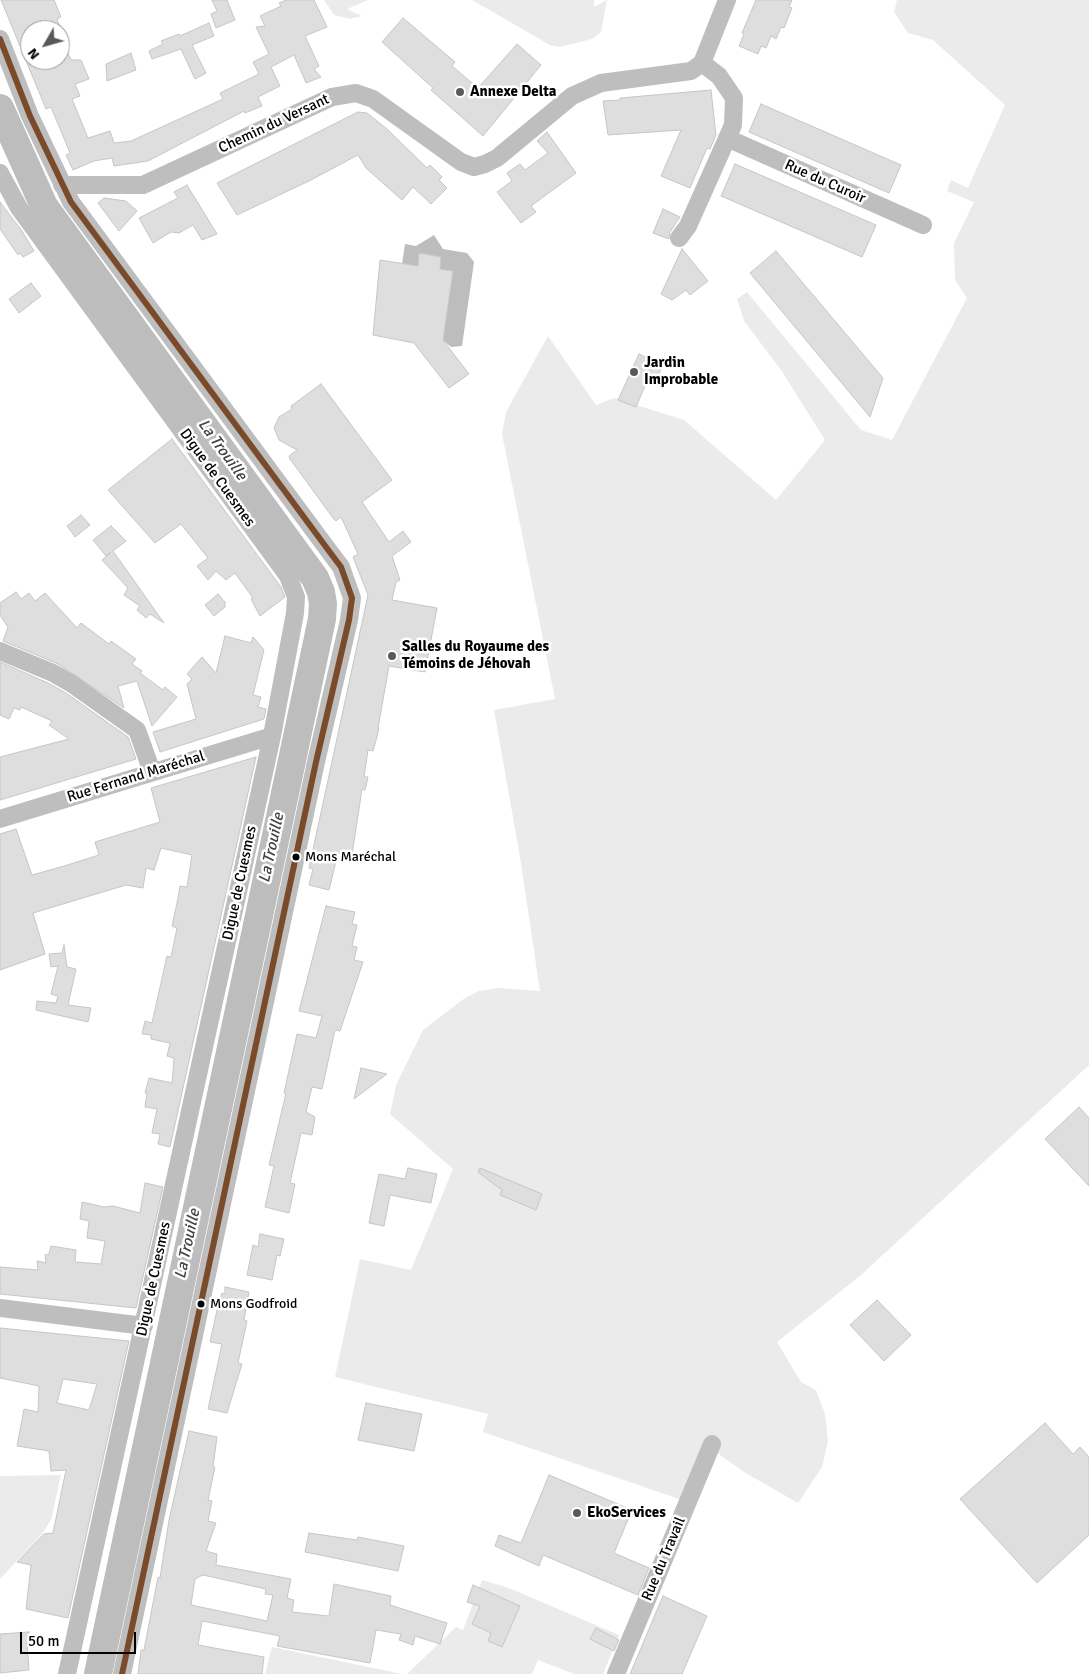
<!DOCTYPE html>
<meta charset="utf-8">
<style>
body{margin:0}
#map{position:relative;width:1089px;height:1674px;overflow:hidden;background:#fff;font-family:Signika,sans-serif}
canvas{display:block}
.north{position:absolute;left:20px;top:20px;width:50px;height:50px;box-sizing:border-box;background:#fff;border:1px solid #999;border-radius:50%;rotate:232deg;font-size:14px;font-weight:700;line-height:20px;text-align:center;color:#000}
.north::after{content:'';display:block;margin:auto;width:18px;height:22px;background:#595959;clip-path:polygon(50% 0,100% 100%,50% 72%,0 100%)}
.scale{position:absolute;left:20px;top:1632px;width:116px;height:22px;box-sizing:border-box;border:2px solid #000;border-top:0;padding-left:6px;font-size:15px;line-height:18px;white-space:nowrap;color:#000;-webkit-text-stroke:4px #fff;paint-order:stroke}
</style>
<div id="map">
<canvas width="1089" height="1674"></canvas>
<div class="north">N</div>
<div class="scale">50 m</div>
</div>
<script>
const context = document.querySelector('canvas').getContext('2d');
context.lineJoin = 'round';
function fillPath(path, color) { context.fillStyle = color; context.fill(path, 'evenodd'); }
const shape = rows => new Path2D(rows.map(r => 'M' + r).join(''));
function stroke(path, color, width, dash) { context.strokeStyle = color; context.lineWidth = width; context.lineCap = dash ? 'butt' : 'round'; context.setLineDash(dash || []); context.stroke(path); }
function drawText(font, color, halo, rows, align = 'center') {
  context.font = font + ' Signika,sans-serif'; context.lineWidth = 5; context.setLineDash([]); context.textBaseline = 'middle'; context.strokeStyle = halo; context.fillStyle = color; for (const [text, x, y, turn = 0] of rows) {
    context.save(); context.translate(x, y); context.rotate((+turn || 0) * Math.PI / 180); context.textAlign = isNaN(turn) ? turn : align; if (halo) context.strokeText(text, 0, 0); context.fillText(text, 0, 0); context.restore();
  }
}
fillPath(shape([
 [324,0,368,0,347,9,362,16,350,19,334,15],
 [472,0,594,0,594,7,607,0,601,32,592,39,559,47,550,45],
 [897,0,1089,0,1089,1065,861,1275,777,1342,801,1382,816,1390,825,1414,828,1441,822,1467,798,1503,744,1472,720,1455,712,1444,688,1502,483,1432,488,1414,335,1377,360,1259,411,1270,453,1169,390,1114,396,1085,423,1030,465,998,479,991,499,988,540,991,520,857,494,710,555,699,502,434,506,412,548,336,596,405,614,398,684,420,776,500,825,440,781,370,744,321,737,299,747,292,861,430,892,440,967,298,955,280,954,243,974,202,947,191,951,180,968,188,1005,105,933,40,908,33,894,12],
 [61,1475,51,1520,42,1534,0,1579,0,1476],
 [482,1580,509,1588,619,1635,603,1674,574,1674,538,1660,532,1674,407,1674,456,1627,463,1630],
 [272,1647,402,1674,265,1674]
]), '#ebebeb');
fillPath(shape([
 [434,235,443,249,467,253,474,262,462,346,451,347,443,340,453,271,439,269,441,257,420,253,418,266,402,264,405,244,416,246]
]), '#bdbdbd');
stroke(shape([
 [0,108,44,206,315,578,321,592,323,604,322,619,98,1674]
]), '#bdbdbd', 28);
const building = shape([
 [1,0,54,0,61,17,57,19,61,30,30,30,30,60,60,60,60,36,71,60,81,60,89,79,75,84,80,96,72,99,88,138,110,131,114,143,131,141,223,99,220,93,259,74,253,62,269,54,256,27,265,26,260,16,281,6,279,3,286,0,314,0,327,27,305,36,319,66,314,69,321,77,306,83,294,55,271,67,280,86,258,97,262,106,245,113,244,111,148,161,114,166,112,158,94,161,73,170,66,155,70,153,51,107,46,109,1,0],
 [212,0,227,0,235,20,216,28,211,14,217,11,212,0],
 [756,0,792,0,789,7,792,8,784,28,781,27,776,39,771,36,766,48,761,46,758,54,739,46,744,34,742,33,756,0],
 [403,18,455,62,452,66,478,88,517,44,541,65,483,136,431,90,433,88,382,42,403,18],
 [209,23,214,36,192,45,206,73,195,79,181,49,152,59,149,51,163,44,161,41,179,34,180,36,209,23],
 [131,53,136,70,107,81,106,64,131,53],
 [711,90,716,135,710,149,707,148,690,188,661,176,681,130,608,135,603,101,620,100,620,98,711,90],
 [761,104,901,165,889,193,749,132,761,104],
 [358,112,367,113,387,129,427,168,430,165,442,177,439,180,447,188,431,204,413,187,402,200,366,168,358,155,309,181,237,215,217,183,358,112],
 [547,132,576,173,531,206,536,212,521,223,497,192,512,181,507,173,520,164,525,170,548,153,537,141,547,132],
 [735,164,876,225,862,257,721,196,735,164],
 [187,185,217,234,202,240,193,225,179,233,171,232,153,243,139,218,178,198,174,192,187,185],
 [104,198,126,201,137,211,119,231,98,203,104,198],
 [0,202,22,231,34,251,23,257,20,253,18,255,0,229,0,202],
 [663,209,680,217,670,232,669,239,653,233,663,209],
 [682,249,708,281,690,295,686,290,672,300,661,294,682,249],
 [776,251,883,378,870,417,750,273,776,251],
 [419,253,441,257,440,269,453,271,443,340,469,374,449,388,414,343,373,335,380,260,418,266,419,253],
 [31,283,41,296,19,313,9,299,31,283],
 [639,354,663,365,655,382,648,379,636,407,618,400,639,354],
 [321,384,392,480,362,502,389,542,403,531,411,542,392,556,400,580,396,582,392,600,437,608,425,672,389,666,378,728,379,729,373,751,368,750,364,777,368,777,365,790,362,789,352,855,338,853,329,890,309,885,313,869,309,868,368,595,353,557,358,554,341,517,336,521,333,518,290,459,289,456,297,450,279,440,274,428,279,417,292,409,291,406,321,384],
 [172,439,281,587,285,597,260,616,251,599,253,598,235,573,226,580,216,571,208,580,197,566,208,558,181,524,155,543,108,490,172,439],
 [81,515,90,525,75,537,67,526,81,515],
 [111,526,126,541,113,551,164,623,150,614,146,618,137,610,140,606,124,595,128,588,102,560,111,552,106,556,93,540,111,526],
 [16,592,21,599,29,593,35,601,45,593,77,628,81,623,109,644,111,641,136,659,132,664,142,671,140,673,163,690,165,687,177,697,152,726,137,681,118,686,124,708,58,664,3,641,8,627,0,615,0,603,16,592],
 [218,594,225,602,225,607,214,616,205,605,218,594],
 [225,636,251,643,253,637,264,650,253,695,261,697,258,707,266,709,264,719,160,752,153,732,196,719,187,684,192,679,187,674,202,657,216,673,225,636],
 [0,662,48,683,66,693,128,737,136,759,0,800,0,757,69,739,49,725,52,721,21,707,20,710,14,708,9,719,0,715,0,662],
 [256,757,170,1147,158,1144,160,1134,152,1133,157,1109,145,1107,147,1093,145,1093,149,1078,172,1083,174,1058,167,1056,170,1043,151,1039,151,1035,142,1034,145,1021,152,1023,167,956,171,957,177,928,172,926,178,898,180,886,187,887,192,855,161,848,154,870,146,868,143,888,126,885,33,913,45,954,0,970,0,834,16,829,32,875,64,866,99,855,95,842,160,822,151,788,256,757],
 [326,906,355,912,352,924,357,925,352,946,357,947,354,960,363,962,340,1031,335,1030,322,1089,312,1087,306,1112,315,1117,312,1135,301,1133,290,1183,295,1184,289,1213,265,1207,274,1166,269,1165,286,1093,284,1093,297,1034,316,1038,322,1016,299,1011,326,906],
 [64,945,67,967,76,969,68,1005,91,1008,88,1022,36,1010,37,1001,56,1003,58,996,51,994,58,966,51,967,49,954,62,953,64,945],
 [361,1068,387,1074,354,1099,361,1068],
 [1079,1107,1089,1118,1089,1186,1045,1139,1079,1107],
 [408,1168,437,1174,431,1203,390,1195,384,1226,369,1223,379,1174,405,1179,408,1168],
 [480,1168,542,1194,536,1210,500,1195,502,1190,478,1172,480,1168],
 [145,1183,163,1187,136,1308,0,1294,0,1267,38,1270,37,1261,46,1263,45,1255,49,1254,51,1246,76,1250,75,1262,101,1264,105,1241,87,1238,89,1221,80,1219,82,1202,104,1207,113,1206,140,1213,145,1183],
 [260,1234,284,1239,280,1256,277,1255,272,1280,247,1275,253,1245,258,1247,260,1234],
 [225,1287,249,1292,244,1320,247,1321,238,1363,242,1364,227,1413,208,1409,222,1344,210,1342,218,1306,222,1293,225,1294,225,1287],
 [877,1300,911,1335,884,1361,850,1325,877,1300],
 [0,1328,129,1341,68,1618,26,1609,31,1565,17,1562,44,1534,53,1533,66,1470,51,1471,49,1451,17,1446,24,1409,38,1412,39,1386,0,1378,0,1328],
 [63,1379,97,1384,89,1410,57,1403,63,1379],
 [366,1403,422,1414,414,1451,358,1440,366,1403],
 [1045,1423,1073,1454,1080,1447,1089,1457,1089,1535,1037,1583,960,1499,1045,1423],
 [189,1431,217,1437,213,1467,215,1467,208,1500,212,1501,208,1521,216,1523,206,1551,217,1554,216,1565,291,1579,287,1598,294,1600,292,1612,329,1616,334,1584,391,1596,390,1605,447,1623,440,1644,415,1636,413,1645,399,1640,401,1634,376,1630,370,1663,277,1646,280,1636,202,1621,198,1645,264,1657,262,1674,138,1674,141,1650,144,1650,158,1577,160,1578,169,1520,189,1431],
 [203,1575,266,1589,265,1594,273,1595,267,1621,191,1605,195,1579,203,1575],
 [549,1475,632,1510,614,1553,649,1568,638,1595,543,1555,539,1566,495,1546,499,1535,521,1543,549,1475],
 [309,1533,357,1540,358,1537,404,1546,398,1571,305,1552,309,1533],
 [473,1585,520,1606,502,1647,488,1641,491,1633,472,1624,480,1606,467,1602,473,1585],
 [663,1596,707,1616,682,1674,630,1674,663,1596],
 [596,1628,619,1640,614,1651,590,1639,596,1628],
 [29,1632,27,1642,29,1670,0,1673,0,1634,29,1632]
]);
fillPath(building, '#dedede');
stroke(building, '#c6c6c6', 1);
stroke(shape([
 [0,39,30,116,71,202,326,547,341,567,352,598,349,620,316,762,122,1674],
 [727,138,923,225],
 [0,173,19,208,288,576,296,597,295,613,272,736,67,1674],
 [62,185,143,185,332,97,356,93,373,99,461,162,474,167,485,164,497,158,572,96,601,83,691,71,702,63,727,0],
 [679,238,688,226,733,125,734,98,719,76,702,63],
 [0,651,53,673,72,684,137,730,152,772],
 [0,819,272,736],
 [0,1308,144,1326],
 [616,1674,712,1444]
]), '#bebebe', 18);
stroke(shape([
 [0,39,30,116,71,202,326,547,341,567,352,598,349,620,316,762,122,1674]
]), '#7a4b2a', 6);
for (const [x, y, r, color] of [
 [460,92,5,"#595959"],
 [634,372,5,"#595959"],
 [392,656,5,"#595959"],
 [296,857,4.5,"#000"],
 [201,1304,4.5,"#000"],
 [577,1513,5,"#595959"]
]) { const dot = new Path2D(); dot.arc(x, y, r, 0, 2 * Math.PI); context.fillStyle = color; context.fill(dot); stroke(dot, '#fff', 2); }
drawText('14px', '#000', '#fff', [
 ["Mons Maréchal",305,857],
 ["Mons Godfroid",210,1304]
], 'left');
drawText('bold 15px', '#000', '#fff', [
 ["Annexe Delta",470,92],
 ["Jardin",644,363],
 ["Improbable",644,380],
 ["Salles du Royaume des",402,647],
 ["Témoins de Jéhovah",402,664],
 ["EkoServices",587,1513]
], 'left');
drawText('15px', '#000', '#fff', [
 ["Chemin du Versant",274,124,-25],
 ["Rue du Curoir",825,182,24],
 ["Digue de Cuesmes",217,478,54],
 ["Rue Fernand Maréchal",136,777,-17],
 ["Digue de Cuesmes",240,883,-78],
 ["Digue de Cuesmes",154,1279,-78],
 ["Rue du Travail",664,1559,-67]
]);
drawText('italic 16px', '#424242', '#fff', [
 ["La Trouille",222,450,54],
 ["La Trouille",272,848,-78],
 ["La Trouille",188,1244,-78]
]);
</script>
